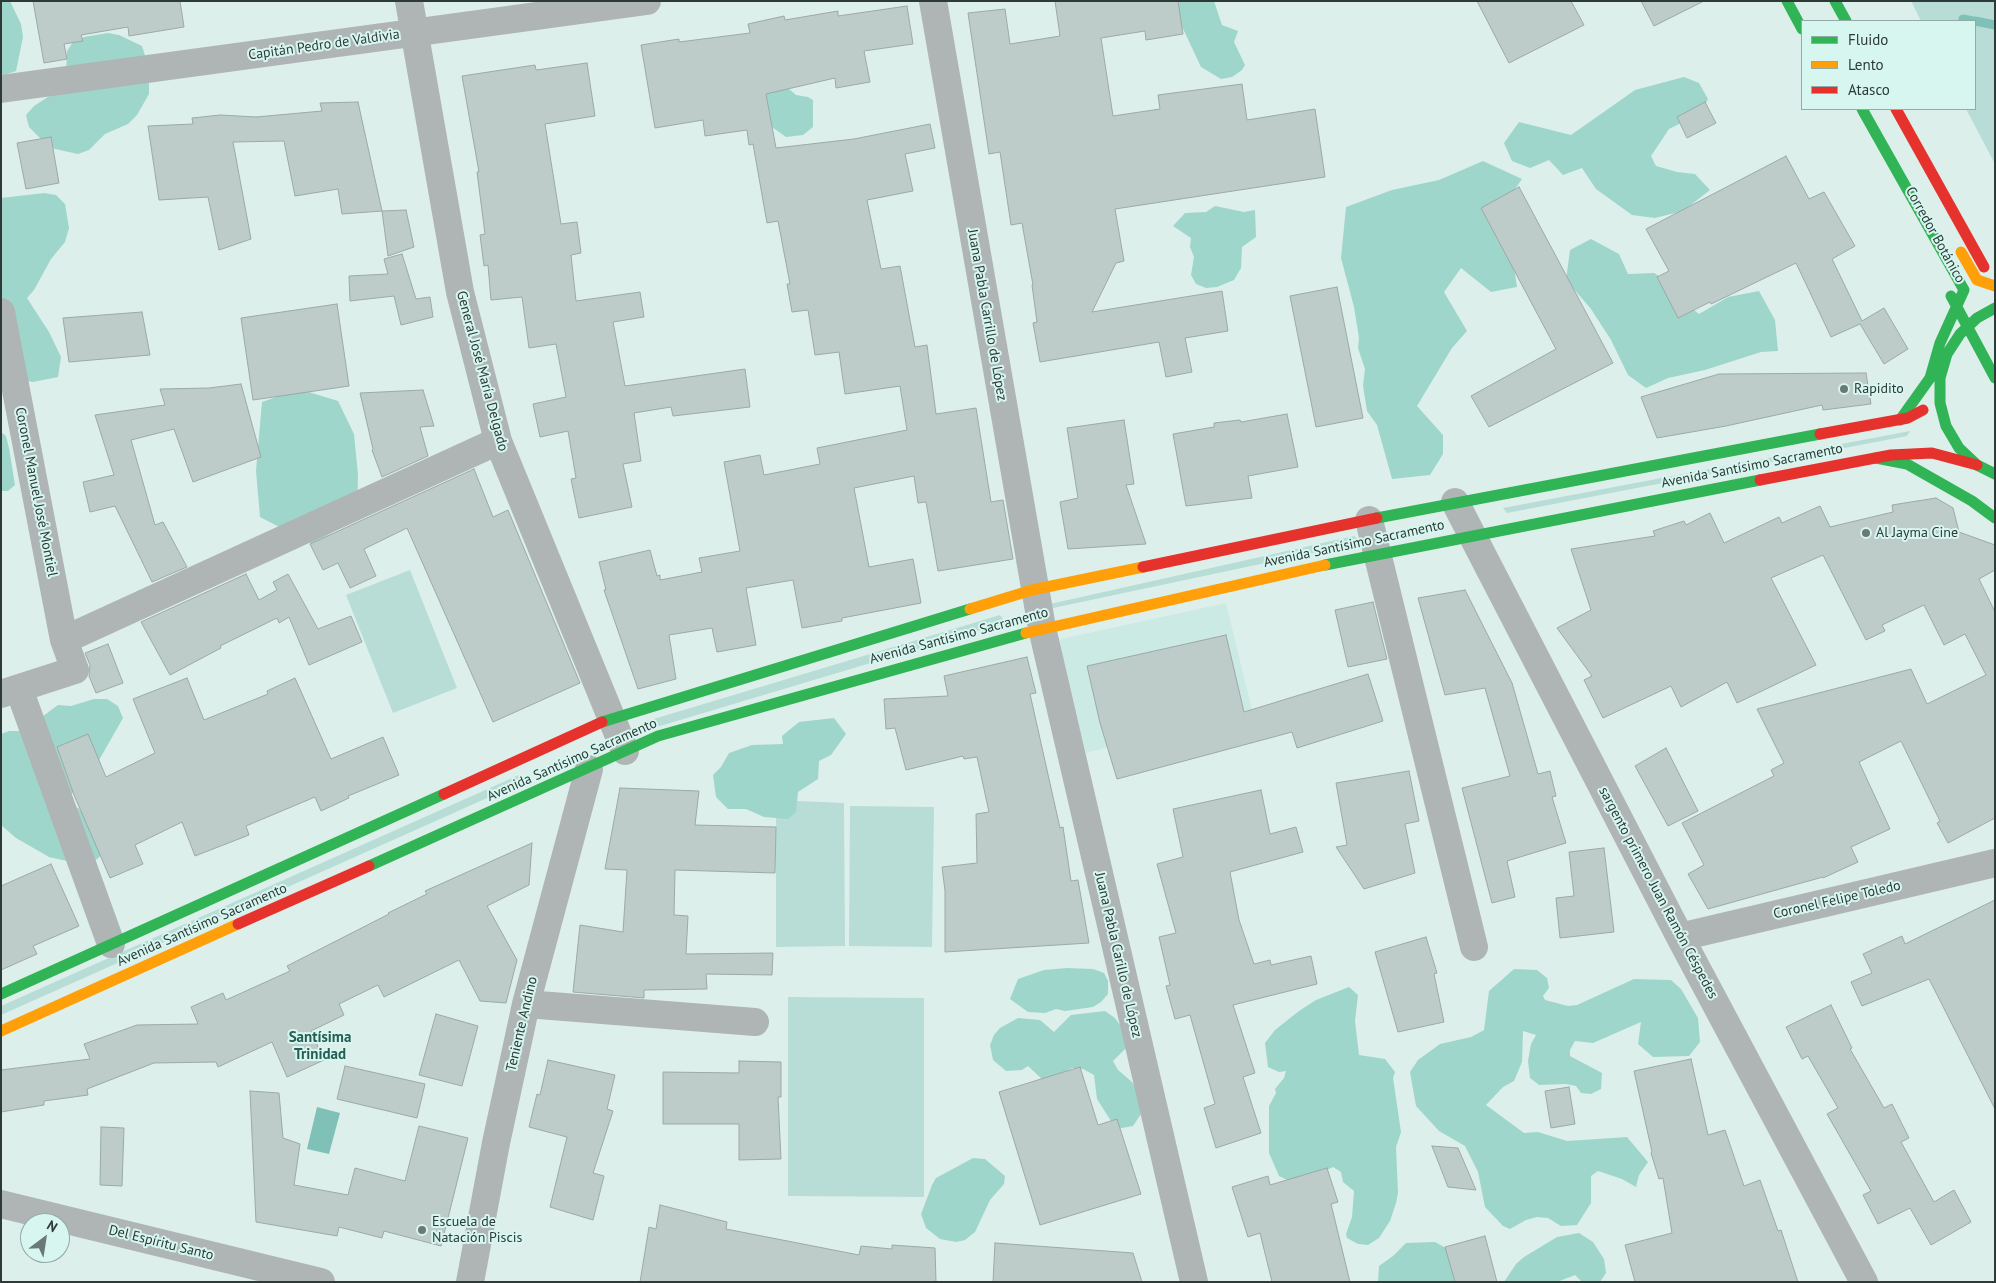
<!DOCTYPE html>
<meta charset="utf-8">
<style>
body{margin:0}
#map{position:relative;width:1996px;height:1283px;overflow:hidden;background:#ddefeb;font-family:"PT Sans",sans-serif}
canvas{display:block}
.frame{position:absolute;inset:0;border:2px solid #2d3a37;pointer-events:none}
.legend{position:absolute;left:1801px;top:20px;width:175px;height:90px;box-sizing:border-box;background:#d6f6ef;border:1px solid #92aba5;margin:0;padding:6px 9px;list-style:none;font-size:15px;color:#2d3a37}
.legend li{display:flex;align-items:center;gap:10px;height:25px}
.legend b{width:25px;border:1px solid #92aba5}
.north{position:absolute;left:20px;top:1213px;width:50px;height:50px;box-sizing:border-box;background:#d6f6ef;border:1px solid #92aba5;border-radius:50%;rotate:31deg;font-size:14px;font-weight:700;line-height:20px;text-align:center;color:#2d3a37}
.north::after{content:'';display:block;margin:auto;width:18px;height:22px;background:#6b7976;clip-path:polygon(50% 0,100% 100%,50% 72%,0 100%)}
</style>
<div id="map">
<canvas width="1996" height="1283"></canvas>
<div class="frame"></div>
<ul class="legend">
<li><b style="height:6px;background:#30b455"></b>Fluido</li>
<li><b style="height:6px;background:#ff9f0a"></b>Lento</li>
<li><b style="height:6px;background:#e5322d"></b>Atasco</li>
</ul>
<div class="north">N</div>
</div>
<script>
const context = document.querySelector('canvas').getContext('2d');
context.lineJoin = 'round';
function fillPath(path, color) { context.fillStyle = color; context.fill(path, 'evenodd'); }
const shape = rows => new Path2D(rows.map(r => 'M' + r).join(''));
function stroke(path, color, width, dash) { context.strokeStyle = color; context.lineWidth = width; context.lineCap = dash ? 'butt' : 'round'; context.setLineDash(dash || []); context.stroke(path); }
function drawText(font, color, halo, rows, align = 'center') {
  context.font = font + ' "PT Sans",sans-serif'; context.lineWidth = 4; context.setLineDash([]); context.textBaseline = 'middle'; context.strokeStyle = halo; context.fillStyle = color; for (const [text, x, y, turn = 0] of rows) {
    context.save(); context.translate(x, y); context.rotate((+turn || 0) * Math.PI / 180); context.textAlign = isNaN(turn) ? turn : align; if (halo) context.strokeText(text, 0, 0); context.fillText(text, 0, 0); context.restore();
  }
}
fillPath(shape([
 [1226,603,1252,710,1086,753,1059,646,1061,639]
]), '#cceae4');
fillPath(shape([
 [1911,1,1995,1,1995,164,1966,109,1975,109,1975,21,1921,21],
 [1910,431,1907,436,1507,513,1503,508],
 [1354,536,1358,539,1355,544,1053,608,1050,604],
 [410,570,457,688,393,713,346,595],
 [1000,615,1004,620,1001,624,650,729,645,727,647,721],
 [519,775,524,776,523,782,1,1015,1,1006],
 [776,800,844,803,845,946,776,947],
 [850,806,934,807,932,947,849,946],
 [788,997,924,998,924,1197,788,1196]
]), '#b8ddd6');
fillPath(shape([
 [1,1,10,1,21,24,23,37,16,71,4,75,1,74],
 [1170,1,1214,1,1222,25,1238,31,1234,42,1245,65,1242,70,1232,77,1221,79,1201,67],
 [108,33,119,35,142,46,149,69,149,94,137,115,128,124,105,134,89,150,78,154,55,149,45,143,29,127,26,115,34,106,54,93,66,75,67,51,73,42,84,37],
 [1684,77,1699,83,1708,99,1701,113,1669,129,1651,156,1656,166,1677,172,1695,174,1710,190,1683,211,1655,218,1632,215,1596,189,1582,168,1563,175,1549,160,1530,168,1512,161,1504,143,1519,122,1571,135,1635,90],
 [765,78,782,83,796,95,808,97,813,100,813,127,803,135,786,137,772,127,760,100],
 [1483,161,1522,179,1492,222,1514,267,1517,287,1491,292,1461,268,1444,292,1467,331,1452,348,1417,406,1443,435,1443,454,1430,475,1392,479,1377,425,1367,411,1363,386,1365,369,1358,348,1359,338,1354,307,1341,258,1346,207,1392,190,1439,180],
 [44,193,56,195,65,204,69,228,65,242,51,259,34,290,27,298,49,332,61,357,58,377,33,382,1,376,1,198],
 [1215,206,1244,212,1255,210,1256,237,1242,247,1241,268,1234,280,1217,287,1206,288,1196,284,1191,275,1194,257,1190,247,1191,238,1173,226,1185,213,1206,212],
 [1591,239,1619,254,1628,274,1654,273,1672,284,1684,302,1699,314,1728,297,1759,291,1775,320,1778,351,1761,352,1705,370,1668,378,1646,388,1628,375,1611,340,1591,309,1566,280,1570,250],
 [299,389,338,401,354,434,358,475,357,518,312,544,260,517,256,471,262,402],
 [1,432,6,436,9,448,15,485,8,491,1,491],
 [94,699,107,699,118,706,123,718,98,762,89,769,67,801,93,818,105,852,89,866,49,857,16,838,1,825,1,734,9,731,23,731,58,705,71,706],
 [834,718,846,734,831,755,819,761,818,779,798,792,796,812,788,819,764,817,746,809,728,809,716,797,713,775,721,767,729,753,752,745,783,744,782,736,799,722],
 [1067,968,1093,969,1104,973,1108,981,1108,994,1101,1002,1093,1007,1065,1011,1056,1009,1045,1013,1028,1012,1010,999,1018,979,1044,970],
 [1514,969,1537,970,1547,978,1549,988,1543,996,1545,1000,1568,1006,1577,1005,1634,979,1671,980,1681,989,1698,1018,1700,1042,1689,1056,1653,1057,1638,1044,1641,1022,1593,1043,1575,1041,1570,1050,1570,1056,1602,1073,1601,1089,1591,1094,1581,1093,1576,1086,1566,1084,1539,1085,1530,1078,1528,1061,1531,1044,1536,1035,1523,1031,1522,1062,1514,1081,1503,1087,1486,1105,1524,1133,1538,1132,1567,1141,1627,1137,1648,1162,1639,1175,1636,1187,1622,1179,1598,1171,1591,1176,1591,1203,1577,1225,1561,1226,1548,1218,1537,1217,1526,1220,1510,1229,1503,1226,1485,1207,1478,1172,1465,1146,1439,1131,1416,1106,1410,1072,1418,1060,1440,1044,1471,1037,1484,1030,1489,991],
 [1349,987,1358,995,1355,1021,1359,1055,1385,1059,1395,1072,1393,1078,1401,1132,1396,1147,1398,1193,1396,1203,1390,1221,1379,1238,1368,1245,1358,1244,1347,1238,1346,1234,1352,1217,1354,1191,1343,1182,1341,1172,1333,1167,1297,1185,1279,1176,1269,1153,1269,1106,1276,1093,1275,1089,1284,1078,1286,1071,1279,1072,1268,1067,1265,1043,1275,1030,1299,1011,1316,1000],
 [1105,1011,1115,1018,1125,1032,1130,1044,1113,1061,1118,1070,1132,1082,1140,1093,1141,1114,1133,1126,1116,1129,1097,1099,1094,1075,1083,1069,1072,1068,1056,1077,1043,1080,1028,1066,1022,1070,1006,1071,993,1060,990,1045,994,1035,1000,1028,1018,1018,1040,1020,1054,1032,1071,1015],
 [973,1158,985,1159,1005,1176,1004,1184,990,1200,975,1232,965,1240,956,1242,940,1239,926,1228,921,1214,932,1185,936,1178],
 [1579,1233,1593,1242,1604,1259,1606,1273,1600,1282,1582,1282,1575,1275,1557,1282,1504,1282,1516,1264,1524,1257,1557,1237],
 [1435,1242,1457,1254,1464,1282,1378,1282,1379,1266,1393,1256,1406,1243]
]), '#9ed6cc');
fillPath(shape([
 [317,1107,340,1113,329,1154,307,1149]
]), '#7fc1b6');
stroke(shape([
 [1963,19,1973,21],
 [1975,21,1995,25]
]), '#7fc1b6', 9);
const building = shape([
 [33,1,180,1,184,27,129,36,128,27,81,35,83,41,64,44,67,59,44,63,33,1],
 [1055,1,1178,1,1183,34,1146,40,1145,31,1101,38,1113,116,1160,109,1158,95,1242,84,1247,120,1315,109,1325,177,1115,209,1124,261,1116,263,1092,312,1222,291,1228,331,1185,338,1192,372,1166,377,1159,342,1040,362,1033,323,1037,322,1032,285,1033,285,1022,223,1011,225,1000,152,989,154,968,13,1005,9,1010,44,1060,36,1055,1],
 [1477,1,1571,1,1584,25,1509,63,1477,1],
 [1641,1,1704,1,1654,26,1641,1],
 [907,6,913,44,864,51,870,82,836,88,835,78,766,94,776,148,854,139,930,124,935,148,905,154,913,191,867,200,881,269,900,266,915,347,927,345,936,414,976,408,991,502,1003,500,1013,559,938,571,926,502,918,503,914,476,854,488,869,567,913,559,921,603,842,618,842,621,802,628,793,580,746,588,756,645,717,652,712,628,669,635,676,679,638,689,604,590,606,590,599,562,650,550,657,576,660,575,660,580,702,572,699,558,740,551,724,462,760,455,764,475,820,464,817,448,907,430,900,386,845,394,839,352,815,355,808,310,792,312,787,284,790,284,778,221,767,223,753,144,749,145,747,130,705,136,703,120,655,128,641,45,679,39,679,42,750,33,748,24,784,16,785,20,838,11,838,16,907,6],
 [587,63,595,116,545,124,561,224,577,222,581,253,571,255,576,301,640,292,644,317,613,322,625,386,745,369,750,407,673,416,671,407,634,413,641,461,623,464,632,507,579,518,571,479,576,478,568,431,540,437,533,404,566,397,556,344,529,348,522,297,491,300,488,265,484,266,480,235,485,234,477,172,479,172,462,76,535,65,536,70,587,63],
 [358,102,382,211,342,214,338,189,295,196,284,141,233,142,251,239,219,250,208,197,159,200,148,126,193,124,192,118,220,115,256,117,322,111,320,103,358,102],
 [1705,102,1716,123,1687,138,1677,117,1705,102],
 [51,137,59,183,26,189,17,143,51,137],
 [1786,156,1809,199,1824,192,1855,246,1832,259,1862,321,1884,308,1908,349,1884,364,1860,324,1831,337,1796,263,1711,304,1710,302,1678,318,1657,277,1669,271,1646,229,1786,156],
 [1519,187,1613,363,1489,427,1471,396,1556,349,1481,208,1519,187],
 [406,210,414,247,388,256,382,211,406,210],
 [402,254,416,299,430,297,433,317,401,325,394,296,350,301,349,276,388,274,384,259,402,254],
 [1337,287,1363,418,1316,427,1290,296,1337,287],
 [337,304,349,386,253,400,241,318,337,304],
 [142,312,150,355,69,362,63,318,142,312],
 [1866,373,1871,404,1823,410,1822,405,1726,426,1657,438,1641,397,1719,374,1866,373],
 [241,384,261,457,193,482,174,429,131,440,155,525,163,522,187,567,152,582,115,506,90,512,83,482,114,475,95,415,165,405,160,389,209,388,241,384],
 [423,390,434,426,420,427,428,456,382,477,372,450,373,449,360,393,423,390],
 [1287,414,1298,467,1248,476,1252,498,1186,506,1173,434,1214,427,1214,423,1240,420,1241,422,1287,414],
 [1124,420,1134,484,1126,485,1146,544,1068,549,1060,502,1078,498,1067,428,1124,420],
 [474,469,493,517,508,510,580,683,493,722,407,528,364,549,376,576,350,588,338,563,323,570,310,544,474,469],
 [1936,498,1953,508,1959,532,1995,545,1995,570,1979,579,1995,612,1995,818,1948,843,1937,823,1940,821,1901,741,1859,762,1890,829,1851,847,1858,862,1823,878,1823,877,1708,909,1688,874,1704,865,1682,823,1774,776,1771,770,1784,763,1757,709,1911,669,1927,704,1986,675,1965,634,1944,645,1924,605,1882,625,1885,631,1866,640,1823,555,1771,578,1816,665,1737,703,1727,682,1681,707,1671,686,1603,718,1584,680,1592,676,1557,628,1591,610,1571,549,1655,536,1653,531,1684,521,1686,525,1710,513,1724,543,1779,517,1782,523,1820,506,1830,527,1893,512,1892,505,1936,498],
 [246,574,259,600,277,590,273,582,288,574,318,629,351,616,362,642,309,665,289,617,279,623,277,618,220,646,221,648,170,675,141,622,246,574],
 [1465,590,1512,683,1538,774,1550,771,1556,796,1552,797,1566,843,1507,861,1515,897,1492,903,1462,788,1510,776,1485,688,1445,695,1418,598,1465,590],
 [1373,602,1387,659,1348,667,1335,610,1373,602],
 [1226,635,1244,712,1368,674,1383,721,1297,748,1292,732,1117,779,1100,723,1087,666,1226,635],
 [108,644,123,683,96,693,89,676,90,665,85,653,108,644],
 [1027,657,1036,693,1030,694,1060,828,1063,827,1071,881,1078,880,1089,943,945,952,945,891,942,867,977,863,976,814,989,812,977,757,964,759,963,756,906,770,895,728,886,729,884,699,948,696,944,676,1027,657],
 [187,678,204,720,268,694,267,691,295,678,331,759,383,737,399,775,348,796,349,798,321,811,315,797,246,826,249,835,195,856,182,822,135,845,143,864,110,878,74,795,57,747,88,734,106,777,155,753,133,699,187,678],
 [1666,748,1698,811,1668,826,1635,766,1666,748],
 [1409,771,1419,821,1405,824,1415,873,1364,889,1336,847,1347,845,1336,783,1409,771],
 [620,788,699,791,695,825,776,827,775,873,675,870,674,915,688,916,686,954,773,953,772,975,706,974,707,989,644,990,644,998,573,992,580,925,623,932,627,870,605,869,620,788],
 [1261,790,1270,834,1296,827,1303,852,1230,872,1239,920,1254,964,1270,960,1271,965,1311,956,1317,984,1233,1005,1255,1073,1243,1077,1261,1133,1216,1148,1204,1108,1215,1104,1190,1015,1175,1019,1166,986,1170,985,1159,937,1176,933,1157,864,1183,857,1173,809,1261,790],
 [532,843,529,885,487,906,517,960,506,1003,480,1001,459,960,384,997,378,985,339,1004,344,1015,311,1031,324,1060,287,1077,272,1042,218,1067,216,1062,154,1063,87,1089,88,1095,44,1101,44,1105,1,1112,1,1070,90,1059,84,1044,137,1025,198,1024,191,1007,223,993,226,1000,290,971,287,966,389,914,388,913,427,894,425,891,532,843],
 [1604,848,1614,932,1560,938,1556,898,1574,896,1569,852,1604,848],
 [51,864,79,926,33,946,37,954,1,970,1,886,51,864],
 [1995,900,1995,1109,1929,979,1862,1006,1851,982,1872,973,1863,954,1902,936,1905,944,1995,900],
 [1426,937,1437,973,1434,974,1444,1022,1398,1032,1375,952,1426,937],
 [1831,1005,1852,1048,1850,1049,1884,1108,1892,1104,1909,1138,1901,1142,1934,1202,1954,1190,1971,1222,1931,1245,1910,1208,1878,1224,1863,1195,1871,1191,1827,1114,1838,1108,1808,1056,1802,1059,1786,1027,1831,1005],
 [436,1014,478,1026,462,1086,419,1075,436,1014],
 [1691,1059,1708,1135,1725,1130,1744,1186,1760,1180,1778,1231,1781,1230,1798,1282,1635,1282,1625,1245,1672,1233,1663,1178,1659,1179,1651,1153,1652,1152,1634,1071,1691,1059],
 [548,1060,615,1075,607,1109,613,1111,593,1173,604,1176,593,1220,550,1207,567,1137,529,1127,537,1094,540,1095,548,1060],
 [739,1061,781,1062,781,1097,778,1097,781,1159,739,1160,739,1124,663,1124,663,1072,739,1073,739,1061],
 [345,1066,425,1084,417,1118,337,1099,345,1066],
 [1080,1067,1098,1125,1117,1119,1141,1194,1040,1225,999,1092,1080,1067],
 [1569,1087,1575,1124,1551,1128,1545,1091,1569,1087],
 [250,1091,279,1093,283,1138,300,1144,294,1185,348,1195,355,1168,405,1181,419,1126,468,1138,441,1246,384,1231,382,1238,339,1227,337,1236,256,1222,250,1091],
 [101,1127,124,1128,122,1186,100,1185,101,1127],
 [1432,1146,1458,1148,1476,1190,1448,1187,1432,1146],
 [1327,1168,1338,1202,1331,1204,1350,1282,1272,1282,1260,1233,1248,1237,1232,1187,1268,1176,1270,1185,1327,1168],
 [660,1205,727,1222,726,1229,859,1255,861,1246,892,1249,892,1245,935,1248,936,1282,640,1282,649,1227,656,1229,660,1205],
 [1485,1236,1497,1282,1455,1282,1445,1247,1485,1236],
 [995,1243,1133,1253,1142,1282,993,1282,995,1243]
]);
fillPath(building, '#beccc9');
stroke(building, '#9ca9a6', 1);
stroke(shape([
 [409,1,460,292,498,441,625,751],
 [933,1,1042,628,1194,1282],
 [1,89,647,1],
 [1,312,64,640,75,670,1,694],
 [1455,502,1680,937,1864,1282],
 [1369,520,1474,947],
 [64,640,498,441],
 [19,689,111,944],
 [1680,937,1995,863],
 [526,1004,755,1022],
 [1,1204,321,1282],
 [470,1282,496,1143,526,1004,589,769]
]), '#afb5b4', 28);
stroke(shape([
 [1787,1,1802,29],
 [1835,1,1846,21],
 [1862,109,1964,290,1940,343,1930,378,1900,420],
 [1951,296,1995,378],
 [1995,308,1977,318,1960,334,1947,354,1940,378,1940,403,1946,426,1959,448,1977,465,1995,474],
 [1876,458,1907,464,1972,501,1995,518],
 [1377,518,1820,434],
 [1325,565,1760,480],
 [602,722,970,609],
 [369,866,658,736,1026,633],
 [1,994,444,794]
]), '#30b455', 11);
stroke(shape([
 [1961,252,1977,280,1995,286],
 [970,609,1032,590,1143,567],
 [1026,633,1325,565],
 [1,1031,238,924]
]), '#ff9f0a', 11);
stroke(shape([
 [1896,109,1984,267],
 [1820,434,1908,418,1923,410],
 [1760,480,1891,455,1932,453,1977,465],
 [1143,567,1377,518],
 [444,794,602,722],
 [238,924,369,866]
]), '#e5322d', 11);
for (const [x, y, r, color] of [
 [1844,389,5,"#6b7976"],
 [1866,533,5,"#6b7976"],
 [422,1230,5,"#6b7976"]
]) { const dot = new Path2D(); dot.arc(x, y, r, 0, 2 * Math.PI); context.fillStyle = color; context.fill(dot); stroke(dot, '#d6f6ef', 2); }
drawText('14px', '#2d3a37', '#d6f6ef', [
 ["Capitán Pedro de Valdivia",324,45,-8],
 ["Corredor Botánico",1935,235,61],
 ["Juana Pabla Carrillo de López",987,315,80],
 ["General José María Delgado",482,371,75],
 ["Avenida Santísimo Sacramento",1752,466,-11],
 ["Coronel Manuel José Montiel",36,492,79],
 ["Avenida Santísimo Sacramento",1354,544,-12],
 ["Avenida Santísimo Sacramento",959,636,-15],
 ["Avenida Santísimo Sacramento",572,760,-24],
 ["sargento primero Juan Ramón Céspedes",1658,893,62],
 ["Coronel Felipe Toledo",1837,900,-13],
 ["Avenida Santísimo Sacramento",202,925,-24],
 ["Juana Pabla Carillo de López",1118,955,77],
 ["Teniente Andino",522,1024,-77],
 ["Del Espíritu Santo",161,1243,14]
]);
drawText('14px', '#2d3a37', '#d6f6ef', [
 ["Rapidito",1854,389],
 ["Al Jayma Cine",1876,533],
 ["Escuela de",432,1222],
 ["Natación Piscis",432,1238]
], 'left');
drawText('bold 15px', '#265d54', '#d6f6ef', [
 ["Santísima",320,1038],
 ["Trinidad",320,1055]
]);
</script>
